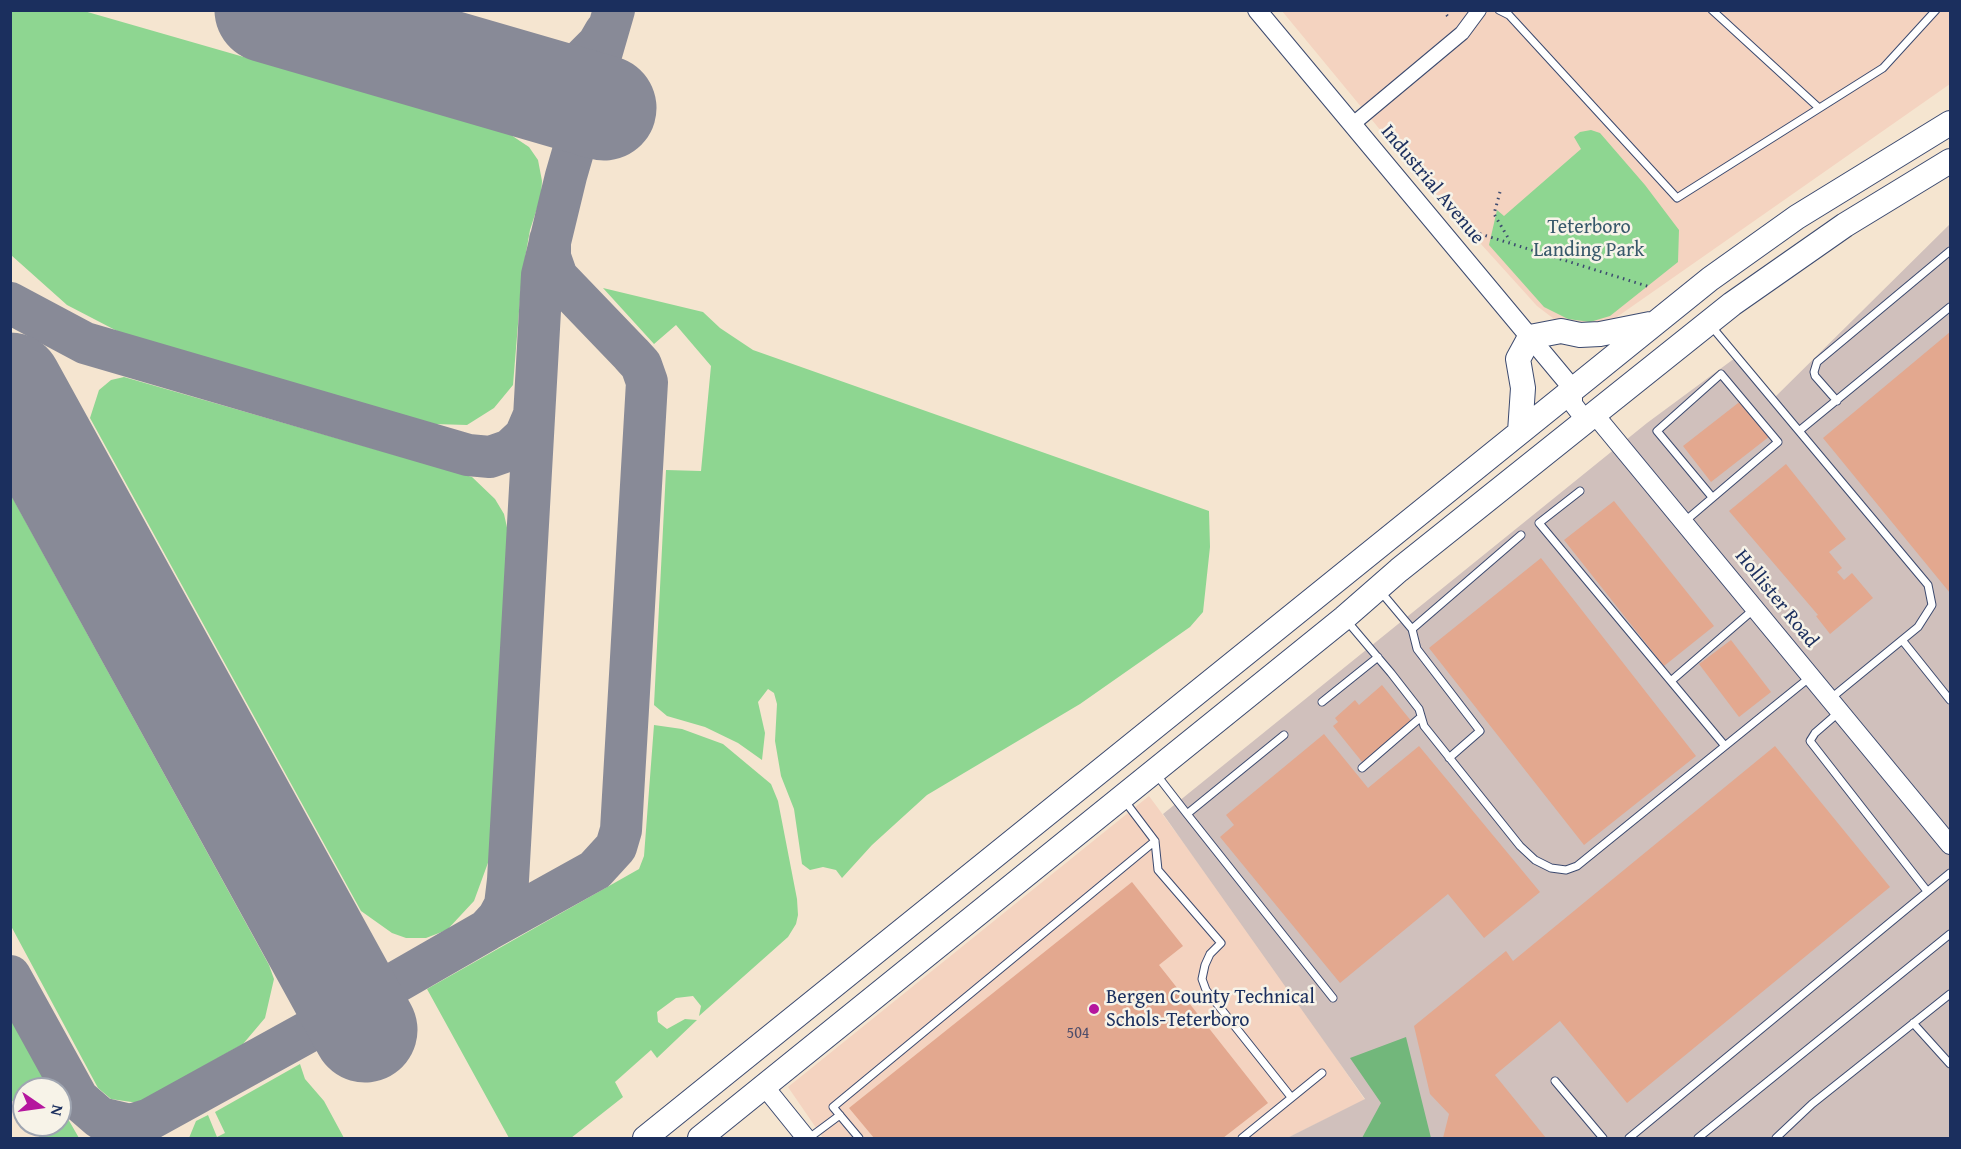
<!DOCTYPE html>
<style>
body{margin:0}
#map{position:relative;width:1961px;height:1149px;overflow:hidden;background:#f5e5d0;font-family:"Gentium Book Plus",serif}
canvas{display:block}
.frame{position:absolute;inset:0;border:12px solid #1b2f5e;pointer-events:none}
.north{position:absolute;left:12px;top:1077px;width:60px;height:60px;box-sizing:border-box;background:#f7f3e8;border:2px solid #9fa5b1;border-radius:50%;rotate:103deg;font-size:16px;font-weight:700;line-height:24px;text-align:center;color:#1b2f5e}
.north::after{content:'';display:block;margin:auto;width:21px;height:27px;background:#b5179e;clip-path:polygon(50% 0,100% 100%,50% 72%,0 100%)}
</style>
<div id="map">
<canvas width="1961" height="1149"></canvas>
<div class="frame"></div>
<div class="north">N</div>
</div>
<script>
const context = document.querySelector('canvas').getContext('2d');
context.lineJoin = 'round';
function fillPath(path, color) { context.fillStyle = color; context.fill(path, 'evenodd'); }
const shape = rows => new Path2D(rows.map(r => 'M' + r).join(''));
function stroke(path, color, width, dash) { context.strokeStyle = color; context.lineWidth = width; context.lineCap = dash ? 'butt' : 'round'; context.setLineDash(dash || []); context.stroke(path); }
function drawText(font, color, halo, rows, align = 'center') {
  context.font = font + ' "Gentium Book Plus",serif'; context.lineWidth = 5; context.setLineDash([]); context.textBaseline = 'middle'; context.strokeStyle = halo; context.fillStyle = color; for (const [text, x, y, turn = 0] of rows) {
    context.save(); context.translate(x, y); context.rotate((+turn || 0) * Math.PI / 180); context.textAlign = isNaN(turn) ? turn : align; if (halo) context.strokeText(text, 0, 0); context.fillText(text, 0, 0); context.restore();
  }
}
fillPath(shape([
 [1282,11,1950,11,1950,84,1604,326,1580,327,1554,319,1537,306,1405,160],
 [1149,796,1249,931,1365,1100,1287,1138,823,1138,788,1087]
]), '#f4d3c0');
fillPath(shape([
 [1950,224,1950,1138,1287,1138,1365,1099,1163,814,1647,423,1735,358,1770,402]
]), '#d0c0bc');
fillPath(shape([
 [11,10,84,11,508,133,529,147,538,160,542,181,541,196,530,230,522,275,513,385,494,408,467,425,434,424,119,332,67,305,11,255],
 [1591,130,1600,133,1645,185,1679,230,1678,262,1610,316,1590,322,1568,319,1544,307,1489,245,1497,210,1504,216,1581,149,1574,137,1580,132],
 [603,288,703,312,720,328,753,350,1209,511,1210,547,1203,612,1190,627,1080,704,927,795,872,845,842,878,836,870,823,867,810,870,802,864,794,809,781,776,775,741,777,704,774,693,768,689,758,702,765,733,762,760,738,743,705,727,667,716,654,705,666,470,701,471,711,366,676,325,654,344],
 [124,377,472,477,495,499,504,514,508,532,489,860,474,901,447,930,426,938,406,938,392,933,361,911,90,418,99,390,111,380],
 [11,495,269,965,274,979,265,1018,243,1044,138,1103,111,1099,98,1088,11,926],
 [654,725,682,729,723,744,771,784,778,801,797,899,798,915,796,924,788,937,699,1016,701,1006,693,996,676,998,657,1012,658,1022,667,1029,685,1019,697,1020,657,1058,651,1050,615,1082,623,1097,571,1138,509,1138,427,989,639,869,644,856],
 [10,1015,51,1089,24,1089,24,1110,11,1100],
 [300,1064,305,1079,324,1101,344,1138,189,1138,196,1121,208,1115,217,1137,225,1133,215,1112],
 [60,1105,79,1138,40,1138,32,1125,60,1125]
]), '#8ed691');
fillPath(shape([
 [1406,1037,1431,1138,1362,1138,1381,1103,1350,1058]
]), '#72b77b');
stroke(shape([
 [347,10,350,17,382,44],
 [512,82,552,76,576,66,598,44,605,32],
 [10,303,85,343,468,455,490,457,510,450,525,436,534,415],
 [487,930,595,870,616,847,621,830,647,382,641,365,631,354,557,277,550,257,550,240],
 [10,976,78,1099,100,1118,130,1125,150,1119,353,1007,487,930,498,918,505,905,508,880,542,275,566,176,614,10]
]), '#888a97', 42);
stroke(shape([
 [267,10,604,108],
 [10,385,365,1030]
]), '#888a97', 105);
fillPath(shape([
 [1950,332,1950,593,1823,438],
 [1742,400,1770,436,1711,482,1683,446],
 [1786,464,1846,539,1829,552,1842,568,1837,572,1844,580,1852,573,1873,598,1830,634,1816,616,1818,615,1729,511],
 [1614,501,1714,626,1664,666,1564,540],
 [1541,558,1696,756,1584,845,1429,648],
 [1731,640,1771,692,1739,717,1699,664],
 [1382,685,1412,722,1363,763,1333,726,1338,722,1335,718,1355,700,1359,705],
 [1324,734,1368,788,1419,746,1540,892,1484,938,1448,894,1340,983,1220,837,1234,825,1226,815],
 [1775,746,1890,887,1627,1103,1560,1021,1495,1075,1546,1138,1443,1138,1449,1114,1430,1094,1414,1026,1506,951,1513,961],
 [1132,882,1183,946,1159,965,1268,1103,1223,1138,874,1138,849,1108]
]), '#e3a88f');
const lane = shape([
 [1499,10,1509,15,1677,198,1883,68,1936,10],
 [1712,10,1819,108],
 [1712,327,1799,431,1950,307],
 [1837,401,1815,376,1814,372,1817,362,1950,251],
 [1799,431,1928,585,1932,605,1918,627,1830,699],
 [1580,491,1539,523,1725,746,1809,678],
 [1684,522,1778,442,1721,374,1657,431,1712,497],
 [1381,592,1412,629,1417,649,1480,731,1449,758],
 [1347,621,1391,673,1419,709,1424,726,1520,846,1535,860,1551,868,1566,870,1577,866,1725,746],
 [1412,629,1521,535],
 [1902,640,1950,700],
 [1671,681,1753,610],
 [1322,702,1378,657],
 [1838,713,1815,733,1810,741,1927,891],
 [1362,768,1421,717],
 [1156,774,1187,814,1284,735],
 [1124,800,1155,841,1158,870,1221,943,1210,954,1205,965,1202,979,1206,990,1291,1097],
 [1187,814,1333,998],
 [1913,1023,1950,1064],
 [1555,1081,1603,1138],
 [809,1138,840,1115],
 [859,1138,833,1107,1155,841],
 [1242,1138,1322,1073],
 [1629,1138,1950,873],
 [1698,1138,1950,934],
 [1776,1138,1812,1104,1950,994]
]);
const street = shape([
 [1353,124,1462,33,1479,10]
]);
const secondary = shape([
 [1257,10,1573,389,1573,404,1583,417,1595,415,1950,845],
 [764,1086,806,1138]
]);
const highway = shape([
 [1520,432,1523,388,1518,359,1530,337,1561,331,1580,335,1600,334,1650,324],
 [645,1138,1710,279,1797,217,1950,123],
 [700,1138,1344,618,1399,570,1732,304,1845,225,1950,161]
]);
stroke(lane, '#3c4a6f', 9);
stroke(street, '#3c4a6f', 16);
stroke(secondary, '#3c4a6f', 20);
stroke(highway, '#3c4a6f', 26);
stroke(shape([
 [1443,10,1449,18],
 [1500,192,1494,214,1510,241],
 [1474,232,1650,287]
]), '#3c4a6f', 3, [1.5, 4.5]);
stroke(lane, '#fff', 7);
stroke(street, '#fff', 14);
stroke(secondary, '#fff', 18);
stroke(highway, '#fff', 24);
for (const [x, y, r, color] of [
 [1094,1009,6,"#b5179e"]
]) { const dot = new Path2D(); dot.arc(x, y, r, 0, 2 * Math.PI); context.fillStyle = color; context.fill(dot); stroke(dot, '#f7f3e8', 2); }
drawText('16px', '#4d4d6a', null, [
 ["504",1078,1034]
]);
drawText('20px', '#1b2f5e', '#f7f3e8', [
 ["Industrial Avenue",1432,185,50],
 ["Hollister Road",1776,599,51]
]);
drawText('20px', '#38596b', '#f7f3e8', [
 ["Teterboro",1589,228],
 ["Landing Park",1589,251]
]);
drawText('20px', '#1b2f5e', '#f7f3e8', [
 ["Bergen County Technical",1106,998],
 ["Schols-Teterboro",1106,1021]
], 'left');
</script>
